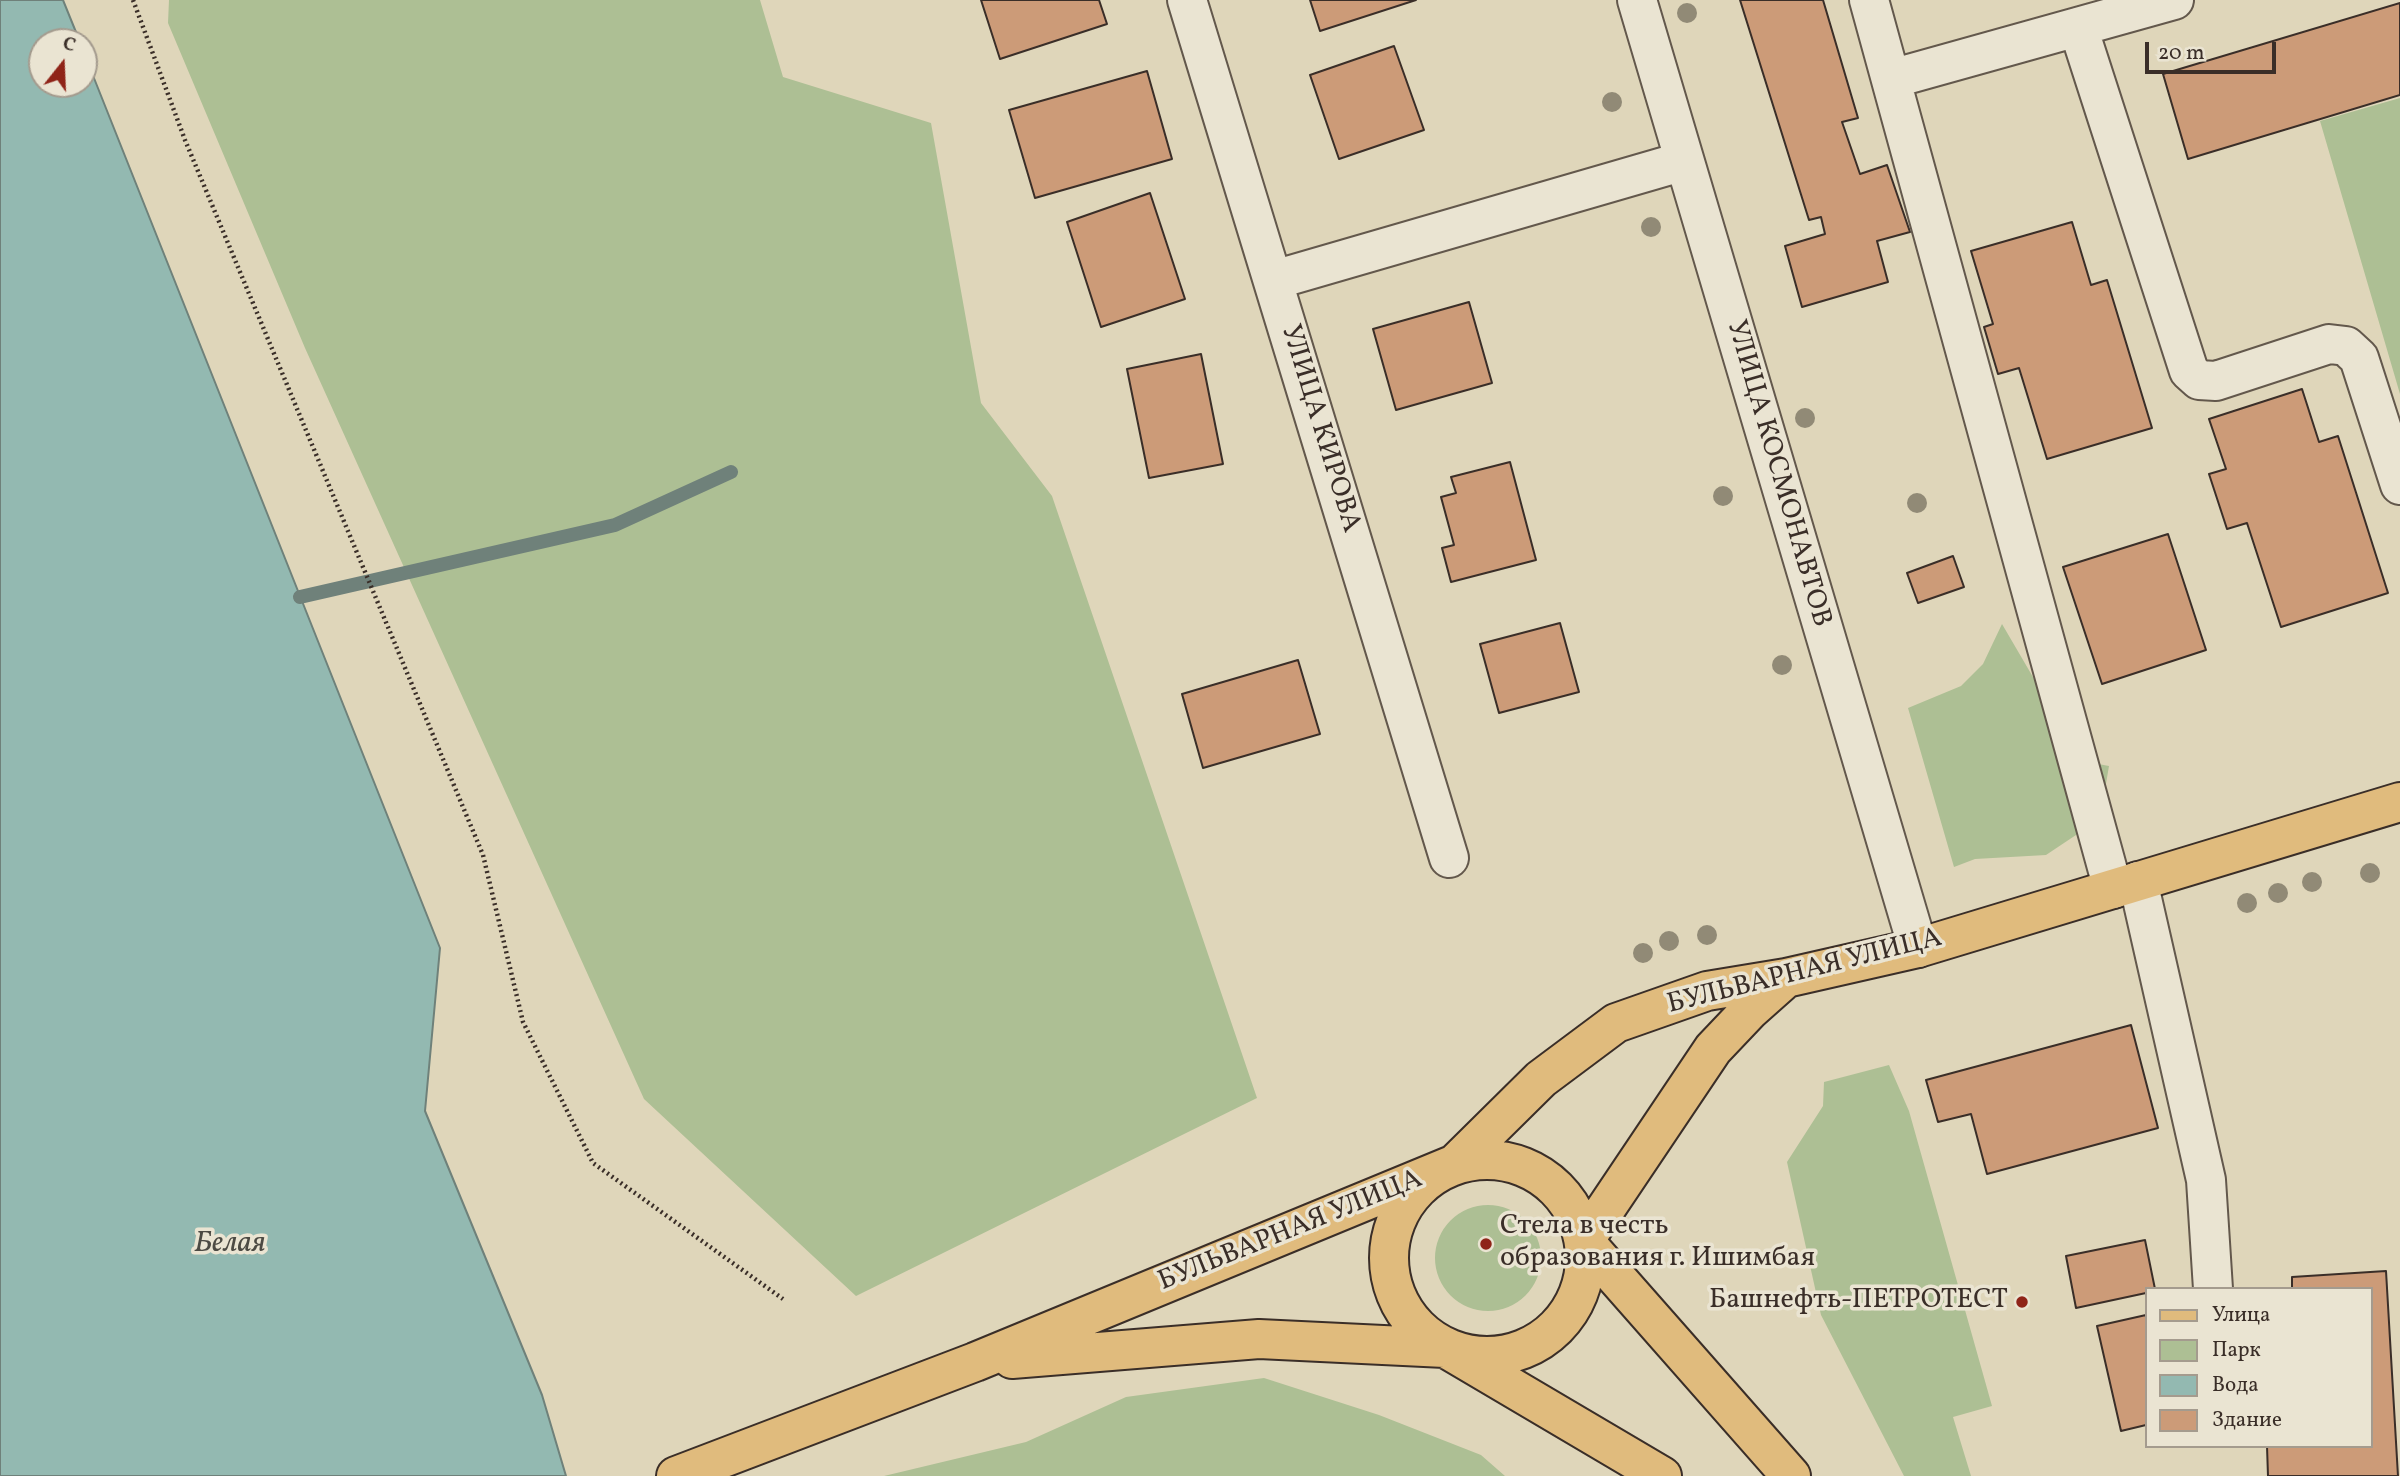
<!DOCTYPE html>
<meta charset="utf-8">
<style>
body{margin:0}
#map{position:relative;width:2400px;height:1476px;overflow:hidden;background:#dfd6ba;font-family:Vollkorn,serif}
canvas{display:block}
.legend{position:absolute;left:2145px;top:1287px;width:228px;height:161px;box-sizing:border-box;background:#eae4d2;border:2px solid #a49b8e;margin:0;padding:9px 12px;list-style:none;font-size:21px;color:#3a2e28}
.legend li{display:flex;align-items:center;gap:14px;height:35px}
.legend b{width:35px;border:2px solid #a49b8e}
.north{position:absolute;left:28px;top:28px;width:70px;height:70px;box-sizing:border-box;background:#eae4d2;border:2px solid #a49b8e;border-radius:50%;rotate:18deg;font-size:19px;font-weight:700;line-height:28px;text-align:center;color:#3a2e28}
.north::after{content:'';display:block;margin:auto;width:24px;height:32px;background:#8f2418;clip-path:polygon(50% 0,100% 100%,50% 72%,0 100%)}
.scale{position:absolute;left:2145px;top:42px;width:131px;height:32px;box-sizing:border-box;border:4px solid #3a2e28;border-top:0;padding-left:9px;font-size:21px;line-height:24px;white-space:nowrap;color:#3a2e28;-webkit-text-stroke:5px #eae4d2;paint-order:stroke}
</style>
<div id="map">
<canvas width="2400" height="1476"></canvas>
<ul class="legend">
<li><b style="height:9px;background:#e0bb7d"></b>Улица</li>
<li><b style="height:19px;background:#adbf94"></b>Парк</li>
<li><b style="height:19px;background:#93b9b1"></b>Вода</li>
<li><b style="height:19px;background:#cc9b78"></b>Здание</li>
</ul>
<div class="north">С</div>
<div class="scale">20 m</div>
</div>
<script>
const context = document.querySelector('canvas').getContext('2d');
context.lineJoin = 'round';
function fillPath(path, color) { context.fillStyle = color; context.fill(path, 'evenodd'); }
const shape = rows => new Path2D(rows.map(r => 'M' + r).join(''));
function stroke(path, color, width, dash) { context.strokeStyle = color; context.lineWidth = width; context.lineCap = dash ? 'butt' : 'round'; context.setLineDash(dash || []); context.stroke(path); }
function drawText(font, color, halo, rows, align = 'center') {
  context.font = font + ' Vollkorn,serif'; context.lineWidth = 7; context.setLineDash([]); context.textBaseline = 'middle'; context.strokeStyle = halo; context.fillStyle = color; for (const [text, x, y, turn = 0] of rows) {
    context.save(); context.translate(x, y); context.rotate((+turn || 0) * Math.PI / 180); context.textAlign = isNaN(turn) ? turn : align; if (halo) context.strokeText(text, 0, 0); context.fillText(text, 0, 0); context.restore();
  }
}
fillPath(shape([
 [169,0,760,0,783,77,931,123,981,403,1052,496,1257,1098,856,1296,644,1099,305,348,168,23],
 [2400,98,2400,394,2320,121],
 [2002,624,2082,761,2109,766,2100,819,2046,855,1975,859,1954,867,1908,708,1961,686,1983,664],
 [1889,1065,1909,1111,1992,1406,1953,1417,1971,1476,1904,1476,1821,1315,1787,1162,1823,1106,1824,1082],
 '1435 1258a53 53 0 1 1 106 0a53 53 0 1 1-106 0Z',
 [1264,1378,1379,1415,1481,1455,1505,1476,884,1476,1026,1442,1126,1397]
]), '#adbf94');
const water = shape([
 [0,0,63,0,80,42,42,42,42,84,84,84,84,53,440,948,425,1111,542,1395,566,1476,0,1476,0,0]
]);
fillPath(water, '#93b9b1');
stroke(water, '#6f817a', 2);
stroke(shape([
 [300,597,615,525,731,472]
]), '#6f817a', 14);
const building = shape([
 [981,0,1099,0,1107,24,1000,59,981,0],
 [1310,0,1416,0,1320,31,1310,0],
 [1740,0,1823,0,1858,118,1842,122,1860,174,1887,165,1910,232,1877,241,1888,282,1802,307,1785,246,1825,234,1821,217,1809,220,1740,0],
 [2400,3,2400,95,2188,159,2163,74,2400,3],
 [1394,46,1424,130,1339,159,1310,75,1394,46],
 [1147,71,1172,159,1035,198,1009,110,1147,71],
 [1150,193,1185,299,1101,327,1067,222,1150,193],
 [2072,222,2091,285,2107,280,2152,428,2047,459,2019,368,1998,374,1984,327,1993,324,1971,251,2072,222],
 [1469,302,1492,383,1396,410,1373,329,1469,302],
 [1201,354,1223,464,1149,478,1127,369,1201,354],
 [2302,389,2319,442,2338,436,2388,593,2281,627,2247,523,2227,529,2209,474,2226,469,2209,419,2302,389],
 [1510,462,1536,560,1451,582,1442,548,1454,545,1441,497,1456,493,1451,477,1510,462],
 [2168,534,2206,650,2102,684,2063,567,2168,534],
 [1953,556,1964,587,1918,603,1907,573,1953,556],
 [1560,623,1579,692,1499,713,1480,644,1560,623],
 [1298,660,1320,734,1203,768,1182,694,1298,660],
 [2131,1025,2158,1128,1987,1174,1971,1114,1938,1122,1926,1080,2131,1025],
 [2145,1240,2155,1289,2146,1289,2146,1293,2076,1308,2066,1256,2145,1240],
 [2386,1271,2398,1476,2268,1476,2267,1446,2370,1446,2370,1289,2292,1289,2292,1277,2386,1271],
 [2146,1315,2146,1425,2121,1431,2097,1326,2146,1315]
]);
fillPath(building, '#cc9b78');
stroke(building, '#3a2e28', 2);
const minor = shape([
 [1187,0,1449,858],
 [1637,0,1918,948],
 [1869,0,2113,889],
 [2078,27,2189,371,2199,380,2216,381,2329,344,2346,346,2359,358,2400,485],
 [1891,79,2174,0],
 [1274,280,1684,161],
 [2138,881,2206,1180,2213,1289]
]);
const major = shape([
 [1786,978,1750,1010,1713,1049,1584,1241,1791,1476],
 '1389 1258a98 98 0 1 1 196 0a98 98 0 1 1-196 0Z',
 [1012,1359,1259,1339,1445,1348,1662,1476],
 [676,1476,975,1362,1455,1164,1541,1079,1616,1023,1707,991,1786,978,1918,948,2400,802]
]);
stroke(minor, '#63584c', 42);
stroke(major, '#3a2e28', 42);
stroke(shape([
 [133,0,185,140,483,855,523,1022,593,1163,783,1299]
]), '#3a2e28', 4.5, [2, 3.5]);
stroke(minor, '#eae4d2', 38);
stroke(major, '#e0bb7d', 38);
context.fillStyle = '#918a76';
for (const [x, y] of [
 [1687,13],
 [1612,102],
 [1651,227],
 [1805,418],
 [1723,496],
 [1917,503],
 [1782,665],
 [2370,873],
 [2312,882],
 [2278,893],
 [2247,903],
 [1707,935],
 [1669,941],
 [1643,953]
]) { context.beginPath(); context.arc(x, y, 10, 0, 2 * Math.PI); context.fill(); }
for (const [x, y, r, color] of [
 [1486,1244,7,"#8f2418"],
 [2022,1302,7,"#8f2418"]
]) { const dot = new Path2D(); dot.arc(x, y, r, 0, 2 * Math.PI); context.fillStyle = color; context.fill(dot); stroke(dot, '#eae4d2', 2.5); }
drawText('28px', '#3a2e28', '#eae4d2', [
 ["УЛИЦА КИРОВА",1319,429,73],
 ["УЛИЦА КОСМОНАВТОВ",1777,474,74],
 ["БУЛЬВАРНАЯ УЛИЦА",1805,973,-14],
 ["БУЛЬВАРНАЯ УЛИЦА",1291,1232,-22]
]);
drawText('28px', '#3a2e28', '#eae4d2', [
 ["Стела в честь",1500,1228],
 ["образования г. Ишимбая",1500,1260],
 ["Башнефть-ПЕТРОТЕСТ",2008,1302,"right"]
], 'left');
drawText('italic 30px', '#4c4a43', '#eae4d2', [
 ["Белая",230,1245]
]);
</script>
